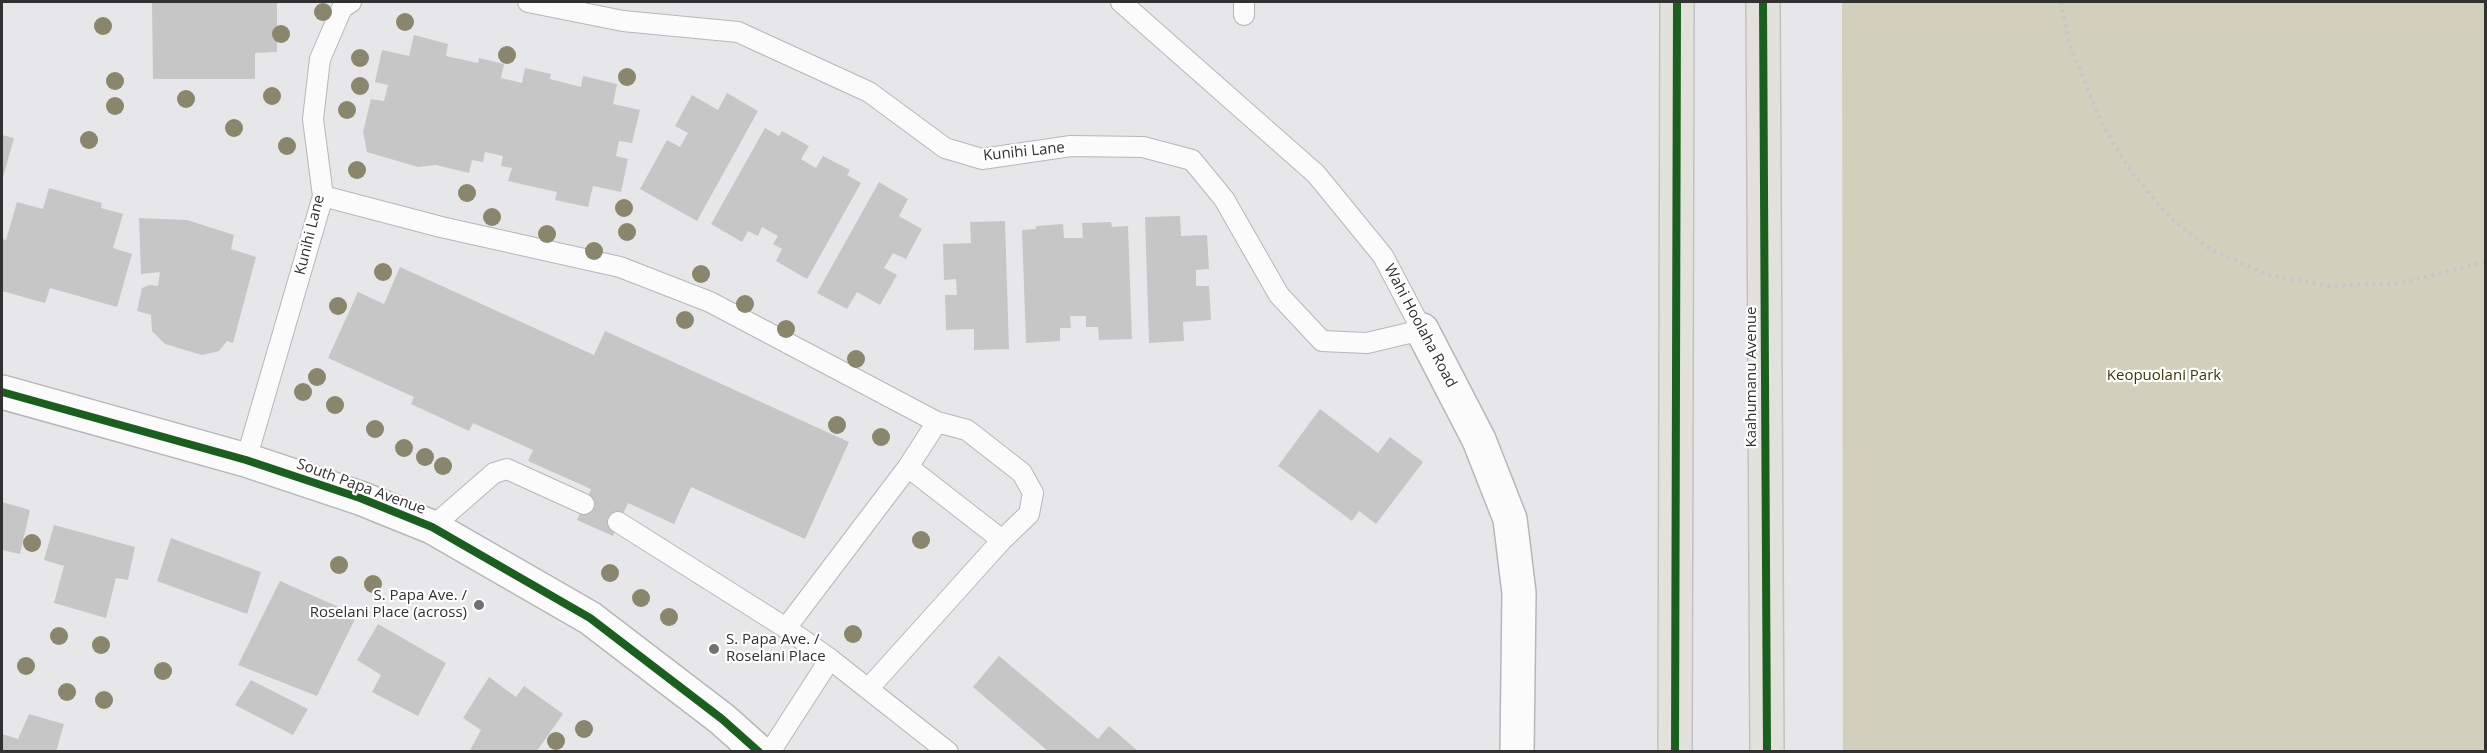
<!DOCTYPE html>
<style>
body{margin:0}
#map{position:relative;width:2487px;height:753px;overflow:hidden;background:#e7e6e8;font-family:"Open Sans",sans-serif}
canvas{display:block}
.frame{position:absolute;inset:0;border:3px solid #323132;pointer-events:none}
</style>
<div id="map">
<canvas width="2487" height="753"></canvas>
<div class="frame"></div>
</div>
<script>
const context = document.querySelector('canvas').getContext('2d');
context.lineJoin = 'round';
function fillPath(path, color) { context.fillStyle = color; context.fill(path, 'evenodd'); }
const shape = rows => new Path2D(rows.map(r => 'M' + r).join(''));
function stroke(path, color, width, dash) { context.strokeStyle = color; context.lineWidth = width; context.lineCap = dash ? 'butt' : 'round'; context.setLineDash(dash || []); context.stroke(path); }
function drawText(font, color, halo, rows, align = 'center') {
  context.font = font + ' "Open Sans",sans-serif'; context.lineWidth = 4.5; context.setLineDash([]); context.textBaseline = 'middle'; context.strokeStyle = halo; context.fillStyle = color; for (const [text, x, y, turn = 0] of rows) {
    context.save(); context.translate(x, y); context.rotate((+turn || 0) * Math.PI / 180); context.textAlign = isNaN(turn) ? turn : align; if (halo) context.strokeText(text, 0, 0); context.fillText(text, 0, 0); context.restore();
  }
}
fillPath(shape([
 [1842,2,2485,2,2485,751,1843,751]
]), '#d3cfbd');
fillPath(shape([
 [152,2,277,2,277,52,255,53,255,79,153,79],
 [414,35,448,44,446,56,478,63,479,58,504,64,501,78,522,83,525,68,551,74,550,79,581,87,583,76,617,84,613,104,640,110,632,143,619,141,616,156,628,159,621,192,593,186,588,207,555,200,557,192,508,181,512,168,501,166,503,156,485,152,483,162,472,160,469,173,436,165,418,167,367,152,363,132,371,99,384,101,388,85,375,82,382,50,409,56],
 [727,93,758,111,697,221,640,189,667,140,680,147,688,133,675,126,692,95,718,110],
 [765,128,779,136,782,131,809,146,801,159,816,168,823,156,850,170,847,175,861,183,807,279,776,261,782,249,773,244,778,236,762,227,758,236,748,231,742,242,711,224],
 [2,135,14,138,2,181],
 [879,182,908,199,899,216,922,229,906,259,893,253,884,268,897,275,880,305,857,292,847,309,817,293],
 [49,188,102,203,101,208,123,214,113,248,132,254,117,307,50,288,45,303,2,291,2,239,6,240,17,202,43,209],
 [1180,216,1181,236,1207,235,1209,269,1196,270,1196,286,1209,286,1211,320,1183,322,1184,341,1149,343,1145,217],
 [139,218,187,220,234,235,231,249,256,257,233,343,227,341,219,351,202,355,165,344,152,331,151,315,137,311,142,288,150,285,158,286,160,272,141,274],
 [1005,221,1009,349,974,350,974,329,946,330,945,295,957,295,956,279,944,280,943,244,971,243,970,222],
 [1111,222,1112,227,1128,226,1132,339,1099,340,1098,327,1086,327,1086,316,1070,316,1071,328,1060,328,1060,341,1026,343,1022,230,1036,229,1036,226,1063,224,1064,238,1083,238,1082,223],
 [400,267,594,355,605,331,849,442,805,539,691,487,674,524,628,503,613,536,577,520,591,489,528,461,533,450,473,423,469,431,411,404,414,397,328,358,358,292,384,304],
 [1320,409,1378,453,1390,437,1423,462,1376,524,1359,511,1352,521,1278,466],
 [2,502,30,510,20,554,2,550],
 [54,525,135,547,128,580,116,578,106,618,54,603,64,566,44,560],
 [171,538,261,572,247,614,157,581],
 [280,581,357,615,317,696,238,665],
 [378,624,446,663,418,716,372,692,381,675,357,660],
 [999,656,1098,739,1109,726,1139,752,1049,752,973,687],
 [489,677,516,697,524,686,563,714,536,752,469,752,481,730,463,718],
 [251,680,308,709,293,735,235,705],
 [29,714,64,724,56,752,2,752,2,734,18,739]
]), '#c7c6c7');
const lane = shape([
 [528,2,623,21,738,32,869,92,945,148,982,159,1071,146,1143,147,1192,160,1224,199,1279,295,1322,341,1367,343,1422,330,1383,256,1316,174,1121,2],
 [1244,2,1244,15],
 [323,196,441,227,620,267,710,302,937,422,967,430,1022,473,1033,493,1029,514,1002,540,868,689],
 [937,422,908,467,1002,540],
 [246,460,323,196,313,119,320,59,342,8,351,2],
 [618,522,786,628,830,659,770,752],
 [432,527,494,473,507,469,584,504],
 [786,628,908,467],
 [830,659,948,752]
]);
const street = shape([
 [1422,330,1479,440,1510,519,1519,593,1517,752]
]);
const secondary = shape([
 [2,392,246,460,360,498,432,527,590,618,722,719,759,752]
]);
const primary = shape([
 [1763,2,1767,752],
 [1675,752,1677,2]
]);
stroke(lane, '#b7b6b8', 22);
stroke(street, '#b7b6b8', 36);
stroke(secondary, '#b7b6b8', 36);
stroke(primary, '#c2c1c2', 36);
stroke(shape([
 [2061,2,2070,46,2102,124,2130,170,2170,218,2210,249,2268,275,2329,286,2401,283,2486,262]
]), '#c7c6c7', 4, [3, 4.5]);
stroke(lane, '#fbfbfc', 20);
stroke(street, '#fbfbfc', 33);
stroke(secondary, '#fbfbfc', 33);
stroke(primary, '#e3e1db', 33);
stroke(shape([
 [1763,2,1767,752],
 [2,392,246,460,360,498,432,527,590,618,722,719,759,752],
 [1675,752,1677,2]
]), '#1b5e20', 8);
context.fillStyle = '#8a856d';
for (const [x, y] of [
 [323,12],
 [405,22],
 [103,26],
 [281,34],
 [507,55],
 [360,58],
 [627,77],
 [115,81],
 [360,86],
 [272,96],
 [186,99],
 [115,106],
 [347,110],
 [234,128],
 [89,140],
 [287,146],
 [357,170],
 [467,193],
 [624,208],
 [492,217],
 [627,232],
 [547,234],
 [594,251],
 [383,272],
 [701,274],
 [745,304],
 [338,306],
 [685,320],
 [786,329],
 [856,359],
 [317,377],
 [303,392],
 [335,405],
 [837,425],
 [375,429],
 [881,437],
 [404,448],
 [425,457],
 [443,466],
 [921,540],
 [32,543],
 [339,565],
 [610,573],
 [373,584],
 [641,598],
 [669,617],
 [853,634],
 [59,636],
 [101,645],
 [26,666],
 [163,671],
 [67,692],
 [104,700],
 [584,729],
 [556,741]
]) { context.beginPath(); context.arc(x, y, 9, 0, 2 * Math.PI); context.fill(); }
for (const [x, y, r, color] of [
 [479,605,6,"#717072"],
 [714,649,6,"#717072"]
]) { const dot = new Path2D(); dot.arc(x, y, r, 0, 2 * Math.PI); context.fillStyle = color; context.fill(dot); stroke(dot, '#fff', 2); }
drawText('15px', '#323132', '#fff', [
 ["Kunihi Lane",1024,152,-6],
 ["Kunihi Lane",310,235,-76],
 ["Wahi Hoolaha Road",1420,326,62],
 ["Kaahumanu Avenue",1752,377,-90],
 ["South Papa Avenue",361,487,20]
]);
drawText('15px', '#3e3609', '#fff', [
 ["Keopuolani Park",2164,376]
]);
drawText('15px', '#323132', '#fff', [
 ["S. Papa Ave. /",467,596],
 ["Roselani Place (across)",467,613],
 ["S. Papa Ave. /",726,640,"left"],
 ["Roselani Place",726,657,"left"]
], 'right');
</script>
